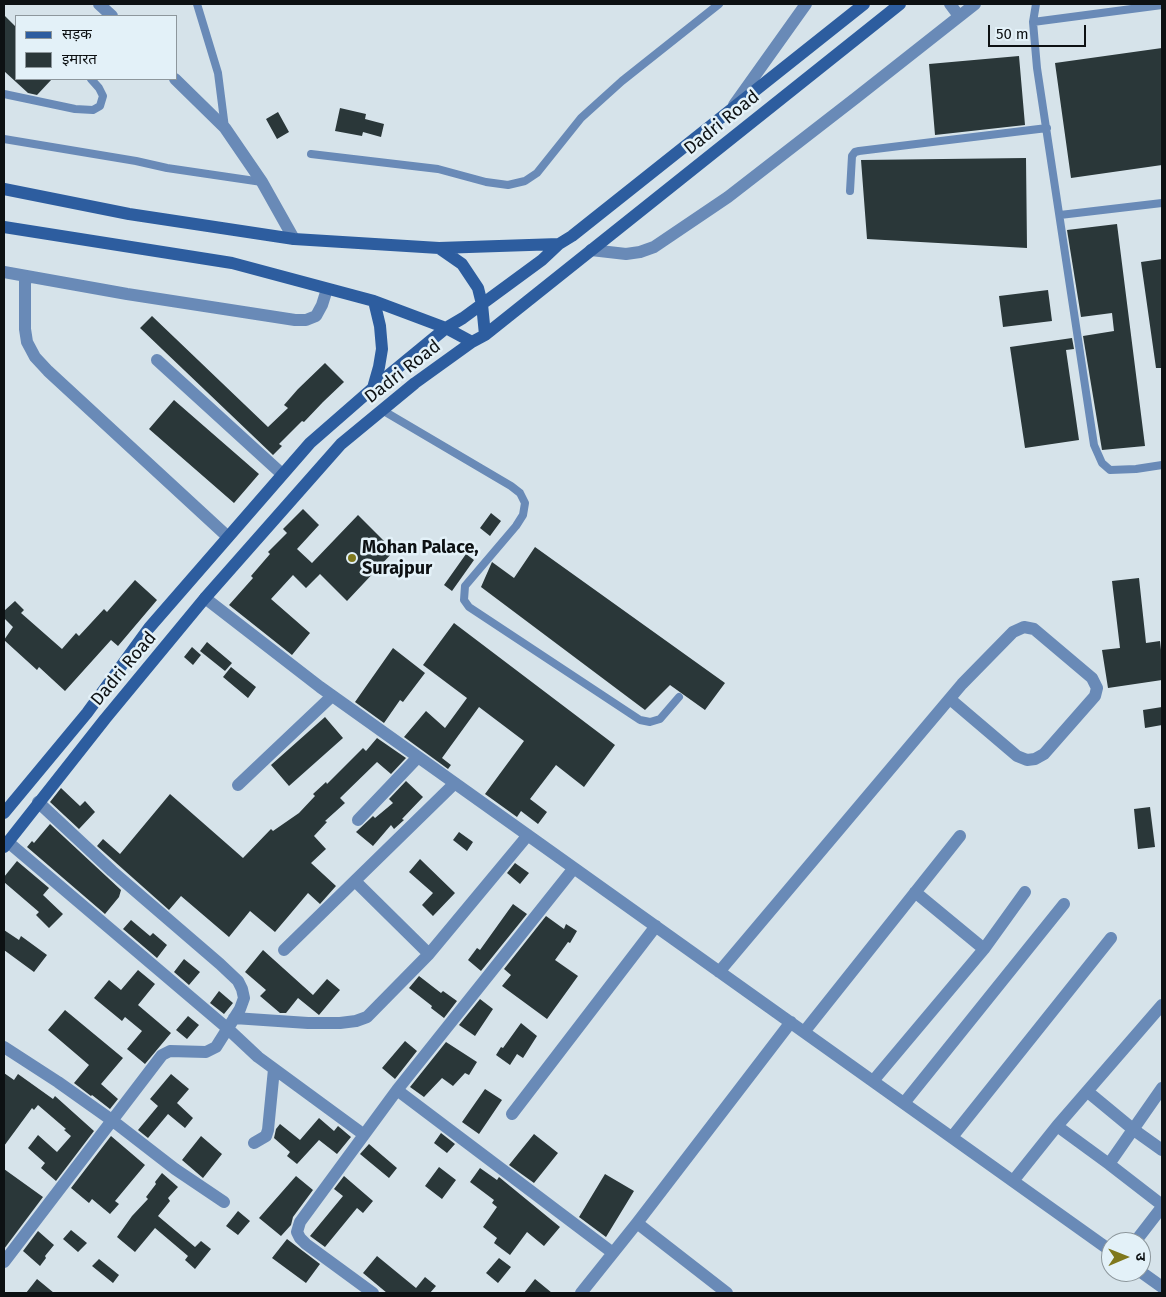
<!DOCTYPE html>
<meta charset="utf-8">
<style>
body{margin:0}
#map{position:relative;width:1166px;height:1297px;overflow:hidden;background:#d6e3ea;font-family:"Fira Sans","Noto Sans Devanagari",sans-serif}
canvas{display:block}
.frame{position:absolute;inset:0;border:5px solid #0d1113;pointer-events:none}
.legend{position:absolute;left:15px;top:15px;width:162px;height:65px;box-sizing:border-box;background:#e3f1f8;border:1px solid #8d979c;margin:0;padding:6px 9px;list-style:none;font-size:15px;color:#0d1113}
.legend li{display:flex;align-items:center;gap:10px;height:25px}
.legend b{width:25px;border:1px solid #8d979c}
.north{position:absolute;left:1101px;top:1232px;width:50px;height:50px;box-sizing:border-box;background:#e3f1f8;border:1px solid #8d979c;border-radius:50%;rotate:89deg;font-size:14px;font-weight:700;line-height:20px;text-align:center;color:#0d1113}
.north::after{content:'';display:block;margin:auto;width:18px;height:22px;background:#7f781d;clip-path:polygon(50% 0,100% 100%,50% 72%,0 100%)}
.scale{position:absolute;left:988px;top:25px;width:98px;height:22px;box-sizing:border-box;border:2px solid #0d1113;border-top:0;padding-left:6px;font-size:15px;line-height:18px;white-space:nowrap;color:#0d1113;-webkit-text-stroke:4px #e3f1f8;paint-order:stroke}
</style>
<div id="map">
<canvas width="1166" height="1297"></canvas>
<div class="frame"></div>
<ul class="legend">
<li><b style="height:6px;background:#2d5d9f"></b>सड़क</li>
<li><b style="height:14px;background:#2a3739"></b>इमारत</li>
</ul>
<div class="north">उ</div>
<div class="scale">50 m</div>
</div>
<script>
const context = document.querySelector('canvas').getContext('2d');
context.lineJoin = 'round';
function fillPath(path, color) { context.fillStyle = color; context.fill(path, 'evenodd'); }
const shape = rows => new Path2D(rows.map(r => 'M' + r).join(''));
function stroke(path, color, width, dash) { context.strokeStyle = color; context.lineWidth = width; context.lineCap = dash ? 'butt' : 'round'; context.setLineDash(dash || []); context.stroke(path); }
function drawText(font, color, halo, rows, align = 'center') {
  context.font = font + ' "Fira Sans",sans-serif'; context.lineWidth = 5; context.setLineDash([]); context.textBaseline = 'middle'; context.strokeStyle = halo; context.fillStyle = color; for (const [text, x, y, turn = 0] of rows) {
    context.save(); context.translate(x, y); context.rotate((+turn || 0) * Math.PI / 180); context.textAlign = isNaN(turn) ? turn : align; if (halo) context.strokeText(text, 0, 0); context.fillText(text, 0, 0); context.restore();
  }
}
fillPath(shape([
 [4,15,16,27,16,79,52,79,37,95,28,93,4,71],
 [1162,48,1162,165,1071,178,1055,63],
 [1019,56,1025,125,935,135,929,64],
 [340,108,366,114,365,119,384,124,381,137,363,132,362,136,335,131],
 [278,112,289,132,277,139,266,119],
 [1026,158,1027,248,867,239,861,160],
 [1117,224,1145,446,1102,450,1083,336,1114,331,1112,313,1081,317,1067,230],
 [1162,259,1162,368,1156,368,1141,262],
 [1048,290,1052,321,1003,327,999,296],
 [152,316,268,427,288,408,284,405,298,389,325,363,344,382,323,402,304,422,302,421,279,444,282,446,273,455,140,328],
 [1072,338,1074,349,1066,350,1079,440,1025,448,1010,347],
 [174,400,259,474,234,503,149,429],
 [303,509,319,525,297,549,312,563,358,515,394,551,347,601,320,574,306,588,293,575,271,599,310,633,292,655,229,605,253,578,251,576,270,554,268,552,287,533,283,529],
 [491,513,501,521,490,536,480,528],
 [535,547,725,683,705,710,670,685,645,710,481,587,492,562,514,578],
 [466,554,474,560,452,591,444,585],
 [1139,578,1146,643,1160,641,1162,659,1162,680,1108,688,1102,650,1120,648,1112,581],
 [135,580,157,600,118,646,111,640,65,691,39,667,37,670,4,640,13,627,4,618,4,611,15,601,24,610,21,613,62,649,76,633,79,636,104,609,107,612],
 [454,623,615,745,584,787,556,765,530,799,547,812,538,824,521,811,517,817,485,794,524,741,479,707,442,758,451,765,448,769,404,737,426,711,445,728,467,698,423,665],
 [207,642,232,663,225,671,200,651],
 [192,647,201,655,193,665,184,657],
 [393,648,425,673,403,702,400,700,384,723,355,702],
 [231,667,256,687,248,698,223,677],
 [1162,707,1162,725,1145,728,1143,710],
 [325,717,343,738,289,786,271,765],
 [377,738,406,758,391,774,377,762,340,798,345,803,325,821,327,822,314,836,326,849,311,863,336,886,320,904,308,893,275,932,250,911,229,937,181,896,169,910,97,846,103,839,120,854,170,794,243,858,271,829,273,831,299,813,315,796,313,794,326,782,327,784,363,748,366,751],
 [406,781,423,797,402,819,404,820,394,829,391,825,373,846,356,832,373,816,375,818,393,803,389,799],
 [61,788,80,806,85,801,95,812,79,829,50,802],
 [1150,807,1155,847,1138,849,1134,809],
 [50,824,121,890,119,897,105,914,27,847,32,841,34,843],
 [459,832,473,842,467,851,453,840],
 [420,859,455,893,433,916,422,905,433,893,409,872],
 [17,861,49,888,43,895,63,914,49,928,36,915,39,912,4,882,4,877],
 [515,863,529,873,520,884,507,873],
 [513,904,527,914,481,971,468,960,477,948,480,950],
 [546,916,564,929,566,924,577,931,570,943,568,942,555,960,578,976,547,1019,502,986,511,975,504,969],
 [131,920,150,936,153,933,167,945,157,958,123,929],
 [4,930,19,940,21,936,47,955,34,972,4,950],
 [263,950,313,995,327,979,340,990,319,1015,298,998,286,1013,280,1013,260,996,266,990,245,972],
 [184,959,200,972,189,985,174,972],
 [138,970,155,984,138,1005,171,1033,145,1064,127,1049,142,1031,125,1017,122,1021,94,998,109,980,121,990],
 [419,976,441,993,443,991,457,1001,444,1018,431,1008,432,1006,409,988],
 [219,991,233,1003,224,1014,210,1003],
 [480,999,493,1009,475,1036,459,1025],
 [65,1010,123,1058,101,1084,118,1099,110,1109,92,1095,91,1096,74,1083,89,1065,48,1030],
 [188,1016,199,1025,187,1039,176,1030],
 [521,1023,537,1036,523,1058,517,1054,510,1065,496,1055,501,1047,503,1048],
 [405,1041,417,1051,395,1079,382,1068],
 [446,1042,477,1062,469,1075,465,1073,453,1086,442,1078,424,1097,410,1087],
 [4,1073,14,1080,18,1074,53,1099,55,1096,94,1131,56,1181,41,1168,45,1163,28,1148,38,1135,57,1152,71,1136,64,1130,66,1129,38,1105,34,1110,32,1108,4,1146],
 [171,1074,189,1089,177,1103,193,1118,185,1128,168,1114,148,1138,138,1130,158,1106,150,1099],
 [485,1089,502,1100,479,1134,462,1122],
 [319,1118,334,1131,338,1126,351,1137,337,1154,319,1140,297,1164,287,1156,290,1152,274,1138,276,1129,280,1124,300,1140],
 [441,1133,455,1144,447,1153,434,1143],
 [534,1134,558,1153,534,1183,509,1165],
 [111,1136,145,1165,115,1201,119,1204,110,1214,92,1199,89,1203,71,1188],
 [201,1136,222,1154,203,1178,182,1160],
 [369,1144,397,1168,389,1178,360,1154],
 [439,1167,456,1180,442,1199,425,1186],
 [480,1168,497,1180,499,1177,560,1227,544,1246,527,1232,510,1255,494,1243,497,1238,483,1227,497,1207,492,1203,494,1200,470,1182],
 [4,1169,43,1197,4,1249],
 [162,1173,178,1187,168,1198,170,1201,158,1216,195,1247,201,1241,211,1249,195,1269,185,1260,188,1256,155,1228,135,1252,117,1237,132,1216,148,1199,146,1197,156,1184,155,1182],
 [605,1174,634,1191,606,1237,579,1217],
 [296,1176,313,1190,293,1217,291,1225,281,1236,259,1218],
 [344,1176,373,1201,363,1213,357,1208,325,1247,310,1236,343,1196,334,1189],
 [238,1211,250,1221,238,1235,226,1226],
 [71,1230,87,1243,78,1252,63,1239],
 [38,1231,54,1245,45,1256,46,1258,40,1266,23,1251],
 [287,1239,320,1264,306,1283,272,1258],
 [377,1256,416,1288,425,1277,436,1286,430,1293,387,1293,363,1273],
 [499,1258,511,1267,498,1283,486,1273],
 [99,1259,119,1275,113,1283,92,1266],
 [37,1279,54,1293,26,1293],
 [535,1279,552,1293,524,1293]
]), '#2a3739');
stroke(shape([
 [197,4,218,73,225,128],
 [1036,4,1033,22,1037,68,1094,445,1102,463,1110,470,1136,469,1162,465],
 [1033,22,1162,5],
 [4,94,75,109,93,110,100,106,103,96,99,88,91,79],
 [4,139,136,161,167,168,262,182],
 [311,154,438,169,486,182,508,185,525,181,537,173,581,118,622,81,719,4],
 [850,191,852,156,855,152,859,151,1047,128],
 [1060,215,1162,203],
 [382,410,511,486,520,493,525,503,523,515,516,526,465,586,464,600,469,607,640,720,650,722,660,719,679,697]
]), '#698ab7', 8);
stroke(shape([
 [99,4,112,16],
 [950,4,959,16],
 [175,79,225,128,262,182,294,239],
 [734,105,806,4],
 [591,250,626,254,640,252,654,247,728,197,857,97,975,4],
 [4,272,127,294,295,320,306,320,316,316,322,305,327,289],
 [25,276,25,329,27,342,35,357,48,371,228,537],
 [157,360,282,474],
 [205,598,320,687,1111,1251],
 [238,785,332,696],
 [358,820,418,757],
 [8,842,227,1028,258,1057,363,1134],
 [355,881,429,954],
 [915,892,984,949],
 [284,950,455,783],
 [719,972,962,684,1013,632,1024,627,1034,629,1092,678,1097,688,1095,696,1044,754,1035,759,1027,760,1017,756,950,699],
 [234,1018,308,1023,340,1023,356,1021,367,1017,429,954,528,835],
 [804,1032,960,836],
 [4,1047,58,1082,113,1121,175,1169,224,1202],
 [873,1081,984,949,1025,892],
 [397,1090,613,1253],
 [1088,1092,1134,1130,1162,1150],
 [904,1103,1064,904],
 [512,1114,656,926],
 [1057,1126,1109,1164,1162,1205],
 [952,1137,1111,938],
 [254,1143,266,1136,268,1130,274,1069],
 [1109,1164,1162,1088],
 [1013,1181,1057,1126,1162,1005],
 [637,1223,727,1293],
 [1135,1242,1162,1207],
 [4,1262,162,1055,170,1051,206,1052,216,1047,240,1009,244,998,242,989,238,981,220,964,112,871,38,802],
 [1141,1272,1162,1287],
 [373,1293,306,1244,300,1238,297,1232,300,1222,397,1090,574,868],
 [581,1293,637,1223,791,1022]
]), '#698ab7', 12);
stroke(shape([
 [4,189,129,214,294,239,439,248,559,244,572,236,864,4],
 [4,227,232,263,374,301,446,328,472,342],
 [439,248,462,264,478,288,482,304,485,335],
 [373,388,379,367,382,349,380,326,374,301],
 [4,813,87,713,149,628,310,443,373,388,446,328,463,318,542,260,559,244],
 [4,847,105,719,205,598,341,444,415,383,472,342,485,335,900,4]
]), '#2d5d9f', 12);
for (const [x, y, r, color] of [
 [352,558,5,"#7f781d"]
]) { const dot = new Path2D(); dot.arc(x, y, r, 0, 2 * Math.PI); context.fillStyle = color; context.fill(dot); stroke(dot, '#e3f1f8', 2); }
drawText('18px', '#0d1113', '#e3f1f8', [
 ["Dadri Road",722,123,-39],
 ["Dadri Road",403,372,-38],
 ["Dadri Road",124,669,-50]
]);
drawText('bold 18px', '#0d1113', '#e3f1f8', [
 ["Mohan Palace,",362,548],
 ["Surajpur",362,569]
], 'left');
</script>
